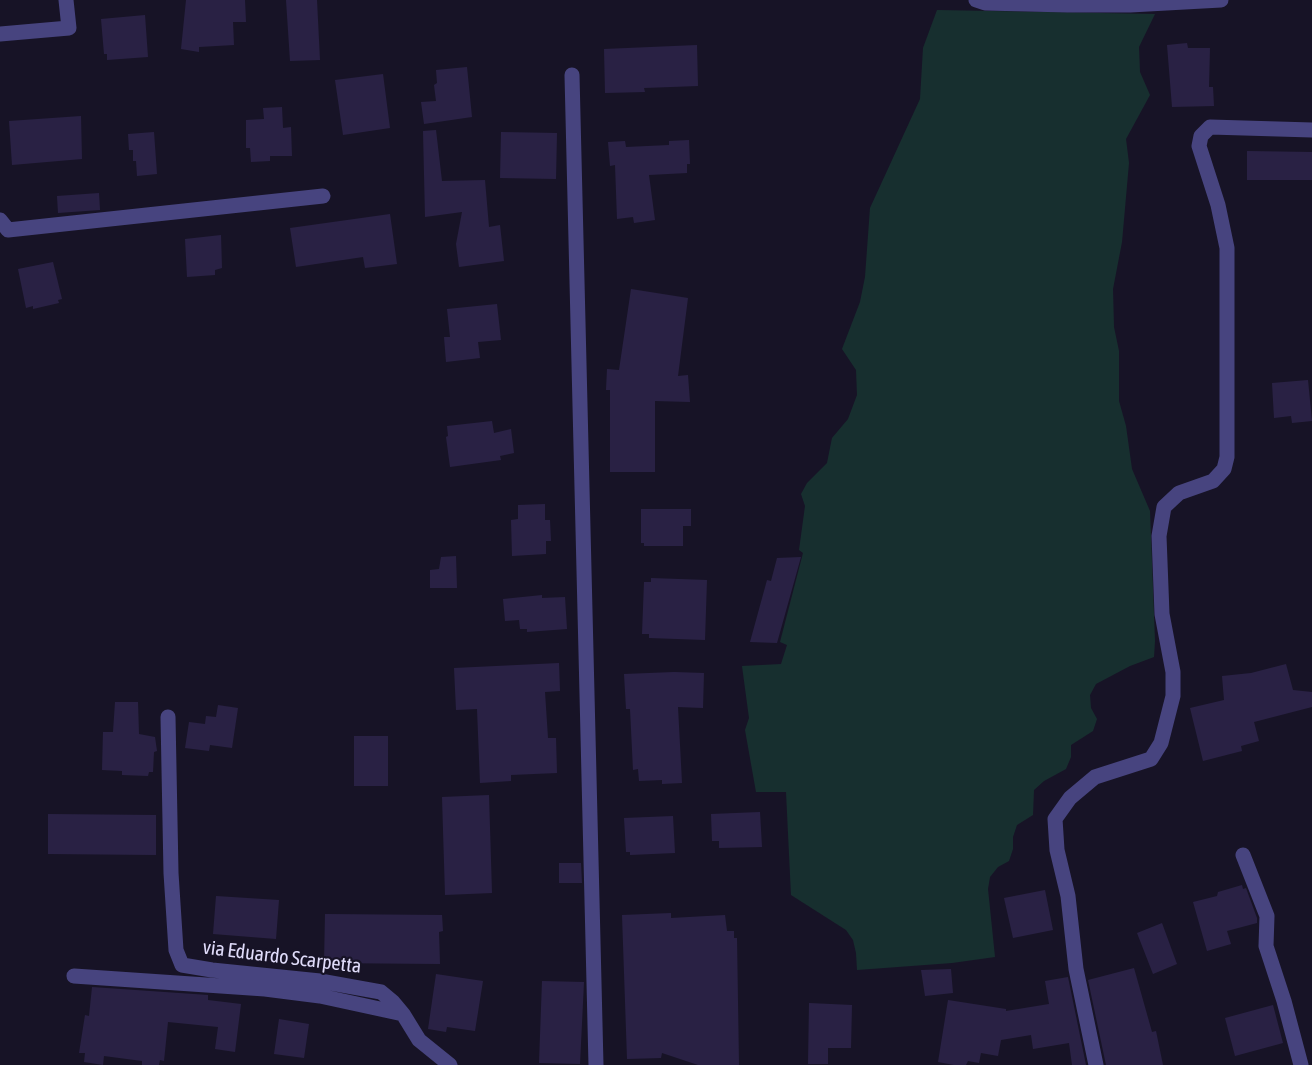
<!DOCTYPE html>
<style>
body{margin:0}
canvas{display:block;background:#171326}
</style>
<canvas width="1312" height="1065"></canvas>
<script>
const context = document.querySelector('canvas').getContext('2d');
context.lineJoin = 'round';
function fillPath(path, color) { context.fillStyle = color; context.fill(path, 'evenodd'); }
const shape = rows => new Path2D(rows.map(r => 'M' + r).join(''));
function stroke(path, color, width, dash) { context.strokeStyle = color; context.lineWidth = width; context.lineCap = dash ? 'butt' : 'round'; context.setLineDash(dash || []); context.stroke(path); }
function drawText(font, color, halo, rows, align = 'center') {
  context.font = font + ' "Asap Condensed",sans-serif'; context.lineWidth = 4.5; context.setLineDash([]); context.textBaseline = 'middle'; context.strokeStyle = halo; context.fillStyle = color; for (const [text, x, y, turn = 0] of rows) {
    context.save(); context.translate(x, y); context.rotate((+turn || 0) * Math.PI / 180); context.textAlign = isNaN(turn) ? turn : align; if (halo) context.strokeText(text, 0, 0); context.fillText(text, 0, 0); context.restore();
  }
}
fillPath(shape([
 [937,10,1155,14,1139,47,1140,72,1150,95,1126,139,1129,163,1122,242,1113,289,1114,327,1119,351,1119,401,1126,426,1132,469,1150,511,1155,641,1154,657,1130,666,1096,684,1090,695,1091,708,1097,719,1093,731,1071,745,1071,757,1066,769,1044,781,1034,790,1033,815,1017,825,1013,837,1013,849,1009,861,998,867,990,877,988,889,995,957,952,963,857,970,856,953,853,940,846,930,791,895,786,792,756,792,745,730,749,718,742,666,781,664,787,645,780,642,803,553,799,550,805,506,801,494,807,483,827,463,832,438,848,419,857,395,856,370,842,349,860,302,865,277,870,208,920,99,923,48]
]), '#172f2f');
fillPath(shape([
 [186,0,245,0,246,22,233,22,234,45,199,47,199,52,181,49],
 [286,0,317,0,320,60,290,61],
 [145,15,148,57,107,60,107,54,104,54,101,19],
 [1187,43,1188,48,1210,48,1209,87,1213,87,1214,106,1172,107,1167,45],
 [697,45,698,86,644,88,645,92,605,93,604,49],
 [467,67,472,117,424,124,421,102,436,101,434,85,437,83,436,70],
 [383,74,390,128,343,135,335,80],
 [282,107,283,128,291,127,292,156,270,156,270,161,251,162,250,148,246,148,246,120,264,119,263,108],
 [81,116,82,159,12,165,9,121],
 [436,130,442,181,485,180,489,227,500,225,504,261,459,267,456,244,462,212,425,217,423,131],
 [154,132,157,174,137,176,136,161,133,161,133,150,129,150,128,134],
 [501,132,557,133,556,179,500,178],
 [689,140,690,164,687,164,687,173,649,175,655,220,634,223,633,217,617,219,615,165,610,166,608,142,625,141,626,147,669,145,669,141],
 [1247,151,1312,152,1312,180,1247,180],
 [99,193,100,210,58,213,57,196],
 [390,214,397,264,365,268,363,257,296,267,290,228],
 [221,235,222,268,215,270,215,275,187,277,185,239],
 [53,262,62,299,58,300,59,303,33,309,33,306,26,308,18,269],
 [631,289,688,298,678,376,688,375,690,402,655,401,655,472,610,472,610,390,606,390,607,369,619,370],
 [497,304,501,340,478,342,480,358,446,362,444,337,450,337,447,309],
 [1308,380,1312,421,1292,423,1291,416,1274,418,1272,383],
 [492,421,494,433,511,429,514,453,500,456,501,460,450,467,446,437,448,436,447,426],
 [545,504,545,520,550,520,551,541,546,541,546,554,512,556,511,520,518,519,518,505],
 [641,509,691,509,691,526,683,526,683,546,644,546,644,543,641,543],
 [456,556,457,588,430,588,430,570,439,569,441,557],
 [801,557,777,643,750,642,767,580,771,581,777,558],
 [651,578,707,580,705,640,649,638,649,634,642,634,644,582,651,582],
 [542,595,542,598,565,597,567,629,527,632,527,629,520,629,519,620,505,621,503,599],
 [559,663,560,691,545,692,548,738,556,738,557,773,511,775,511,781,480,783,477,709,456,710,454,668],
 [1286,664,1293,690,1312,692,1312,707,1254,722,1259,741,1241,746,1242,751,1203,761,1190,708,1224,700,1222,676,1251,673],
 [674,672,704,673,703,708,678,707,682,783,662,784,662,780,639,781,638,769,633,770,630,709,626,709,624,674],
 [115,702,138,702,139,734,155,737,157,751,154,752,153,772,149,772,148,776,122,775,122,771,102,770,103,732,113,732],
 [218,705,238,708,232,748,210,745,209,751,185,748,189,722,205,724,206,716,216,717],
 [354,736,388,736,388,786,354,786],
 [489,795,492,893,445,895,442,797],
 [760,812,762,847,719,848,719,841,712,841,711,814],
 [48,814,156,815,156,855,48,854],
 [673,816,675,853,630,855,630,852,626,852,624,818],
 [559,863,581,863,582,883,559,883],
 [1242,885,1243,889,1246,888,1257,918,1257,923,1227,931,1231,944,1207,951,1193,902,1217,896,1218,892],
 [1045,890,1053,930,1013,938,1004,898],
 [216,896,279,900,276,939,213,934],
 [671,913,671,918,725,915,727,931,734,931,734,938,737,938,739,1065,698,1065,662,1053,661,1058,627,1059,622,915],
 [325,914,442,915,443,931,439,932,440,964,324,963],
 [1162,923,1177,964,1153,974,1137,933],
 [1134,968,1152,1032,1156,1031,1163,1065,1106,1065,1088,980],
 [951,969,953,993,925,996,921,970],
 [436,974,483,981,475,1031,447,1027,446,1032,428,1029],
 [1068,977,1086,1065,1072,1065,1069,1043,1033,1049,1031,1035,1001,1040,998,1056,981,1053,979,1063,968,1061,966,1065,954,1065,938,1062,948,1000,1006,1009,1006,1011,1049,1004,1045,981],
 [542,981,584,982,580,1064,539,1063],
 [92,987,208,995,208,1000,241,1004,235,1052,215,1049,218,1027,168,1022,164,1061,160,1060,159,1065,142,1065,142,1061,104,1056,103,1065,84,1062,85,1053,79,1053,85,1015,89,1016],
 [809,1003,852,1005,851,1048,828,1048,828,1064,808,1064],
 [1273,1005,1283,1043,1235,1056,1225,1018],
 [279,1019,309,1024,304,1058,274,1054]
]), '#292144');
stroke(shape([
 [976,0,985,3,1068,5,1130,5,1221,0],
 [0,34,69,28,66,0],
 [572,75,596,1065],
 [0,220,8,230,323,196],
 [168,717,171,873,176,950,182,965,212,970,320,981,381,992,393,1002,403,1014,419,1040,450,1065],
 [1243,855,1267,916,1266,946,1284,1001,1301,1065],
 [74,976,265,989,320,996,403,1014],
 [1096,1065,1076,969,1068,896,1057,850,1055,819,1070,798,1095,777,1151,759,1161,743,1173,696,1173,672,1162,614,1159,536,1164,507,1179,493,1213,481,1224,469,1227,457,1227,248,1218,205,1199,146,1201,136,1210,127,1312,130]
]), '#47447f', 15);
drawText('20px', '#e0dcfa', '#171326', [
 ["via Eduardo Scarpetta",282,957,7]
]);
</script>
